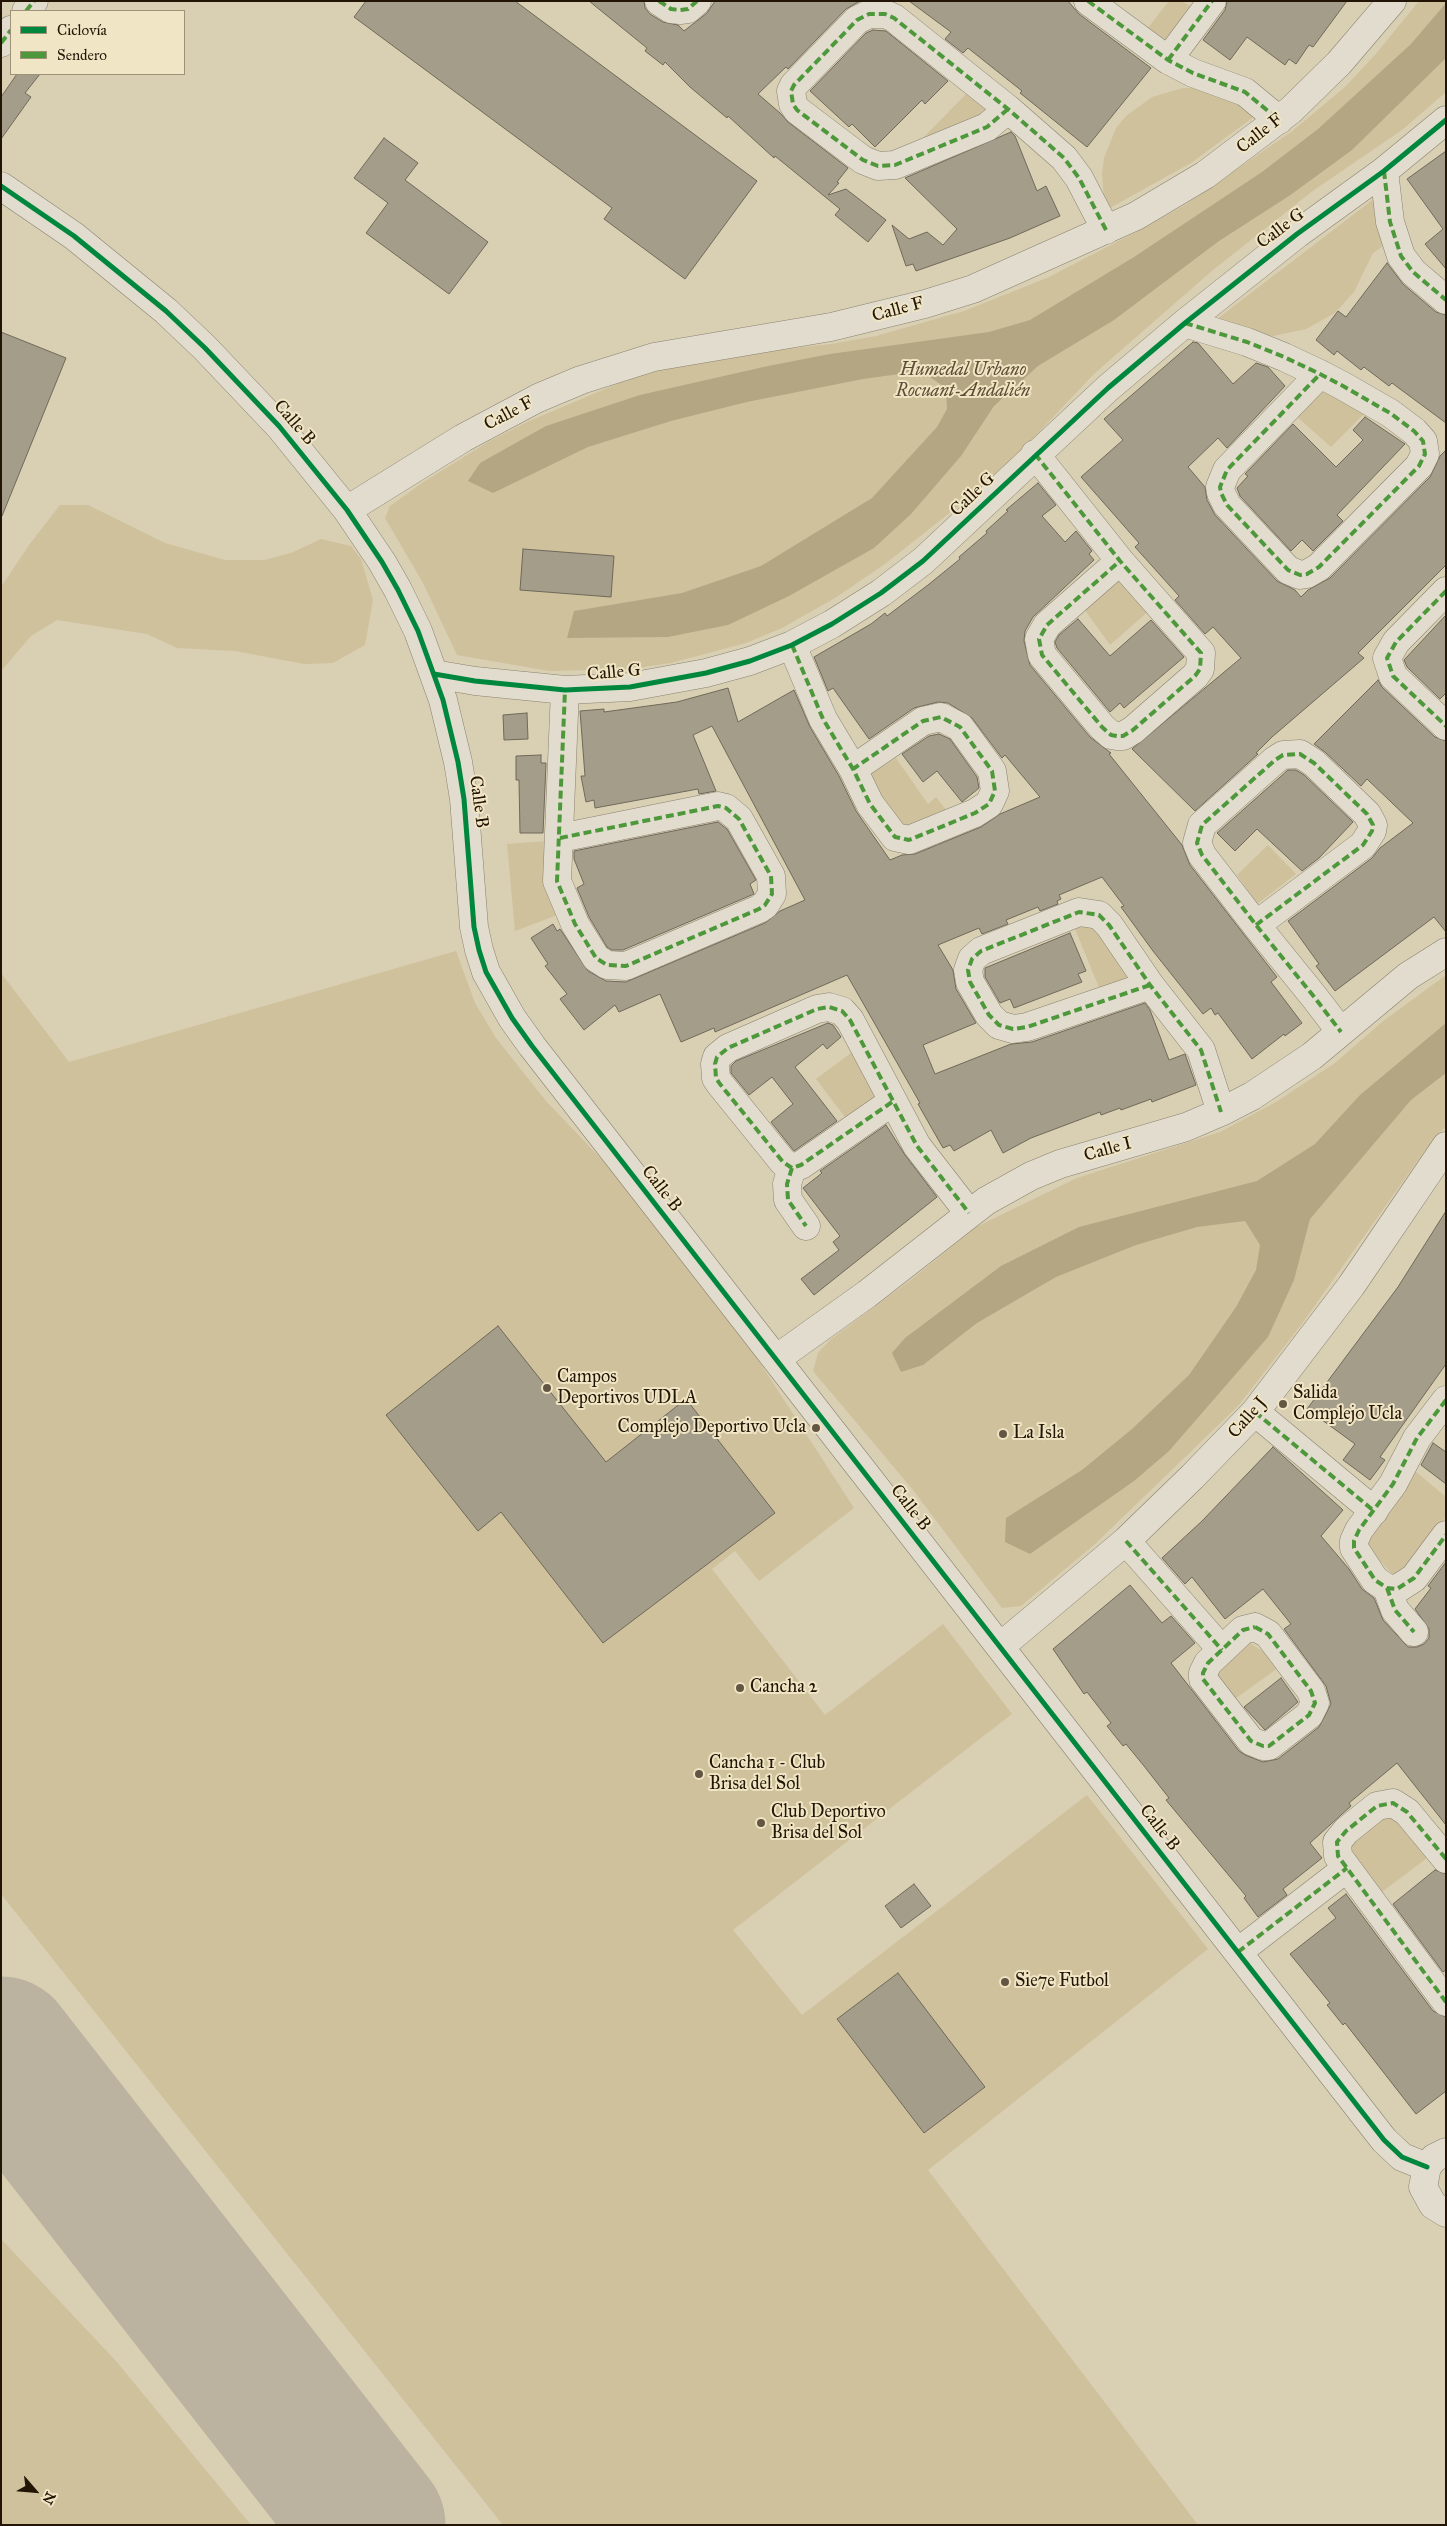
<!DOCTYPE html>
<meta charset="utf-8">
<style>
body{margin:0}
#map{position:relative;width:1447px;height:2526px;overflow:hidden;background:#d9cfb3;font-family:"IM FELL Great Primer",serif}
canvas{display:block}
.frame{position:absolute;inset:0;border:2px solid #231506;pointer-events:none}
.legend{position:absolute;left:10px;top:10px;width:175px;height:65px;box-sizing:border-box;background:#f0e5c4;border:1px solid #9e9278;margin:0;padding:6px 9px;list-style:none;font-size:15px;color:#231506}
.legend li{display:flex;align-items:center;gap:10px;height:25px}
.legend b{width:25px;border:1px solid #9e9278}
.north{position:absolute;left:10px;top:2466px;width:50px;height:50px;-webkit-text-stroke:4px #f0e5c4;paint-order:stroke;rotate:117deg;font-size:14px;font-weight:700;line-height:20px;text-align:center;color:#231506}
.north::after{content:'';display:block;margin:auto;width:18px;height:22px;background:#231506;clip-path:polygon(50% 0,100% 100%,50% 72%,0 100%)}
</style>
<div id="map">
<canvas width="1447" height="2526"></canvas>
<div class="frame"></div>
<ul class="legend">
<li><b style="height:6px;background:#00873e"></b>Ciclovía</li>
<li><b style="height:6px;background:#4d983a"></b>Sendero</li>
</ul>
<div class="north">N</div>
</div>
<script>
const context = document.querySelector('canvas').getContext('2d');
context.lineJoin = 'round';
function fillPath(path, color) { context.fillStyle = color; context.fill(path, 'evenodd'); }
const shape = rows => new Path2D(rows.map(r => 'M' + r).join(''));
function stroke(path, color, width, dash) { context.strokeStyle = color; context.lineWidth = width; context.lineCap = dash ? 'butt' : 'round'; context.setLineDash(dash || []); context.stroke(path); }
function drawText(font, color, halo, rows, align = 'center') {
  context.font = font + ' "IM FELL Great Primer",serif'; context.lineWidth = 4; context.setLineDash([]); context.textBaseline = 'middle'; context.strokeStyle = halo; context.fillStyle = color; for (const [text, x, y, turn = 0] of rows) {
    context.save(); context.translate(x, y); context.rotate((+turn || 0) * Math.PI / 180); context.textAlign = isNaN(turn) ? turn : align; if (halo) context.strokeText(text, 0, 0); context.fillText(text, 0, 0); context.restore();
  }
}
fillPath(shape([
 [1169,1,1182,1,1195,9,1166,44,1147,29],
 [1419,1,1446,1,1446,92,1402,130,1314,190,1213,270,1095,373,1018,454,976,492,885,564,835,598,782,628,746,643,671,663,630,669,549,671,457,655,423,583,385,518,390,506,422,483,488,442,527,422,626,380,681,364,750,353,831,344,876,336,964,311,1047,278,1138,231,1183,206,1291,132,1345,87,1375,55],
 [1183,88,1199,88,1229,97,1255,116,1191,163,1108,209,1104,199,1102,174,1104,158,1116,128,1126,116,1152,97],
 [967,93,989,111,920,141],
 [1375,198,1383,246,1373,253,1354,292,1335,313,1306,329,1273,336,1255,335,1217,319],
 [1322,387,1369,409,1331,447,1295,415],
 [60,505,88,505,165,543,225,560,264,560,291,553,321,539,351,546,361,559,373,600,365,645,333,663,304,664,235,651,177,648,147,634,57,620,31,636,1,671,1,587,29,545],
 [1119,572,1150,610,1110,645,1082,606],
 [896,758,928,804,936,797,951,816,899,831,863,779],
 [547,841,560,914,515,931,507,844],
 [1268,845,1296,874,1257,904,1237,875],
 [1089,923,1100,929,1136,981,1102,995,1073,924],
 [456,951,475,1003,496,1038,546,1101,630,1189,729,1315,854,1508,759,1581,735,1551,712,1569,825,1715,943,1624,1012,1714,733,1930,802,2015,1087,1795,1208,1949,928,2170,1198,2525,503,2525,1,1894,1,973,69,1062],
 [1446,975,1446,1126,1426,1149,1301,1325,1238,1406,1095,1544,1021,1606,1002,1608,913,1490,813,1371,818,1353,830,1340,912,1279,976,1227,1077,1178,1220,1132,1276,1102,1335,1063,1382,1022],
 [855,1050,877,1099,848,1121,816,1079],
 [1415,1471,1446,1497,1446,1517,1399,1577,1393,1575,1363,1542],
 [1249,1642,1268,1655,1278,1668,1232,1701,1217,1678,1224,1656],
 [1386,1810,1431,1855,1378,1895,1345,1841],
 [1,2239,116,2361,251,2525,1,2525]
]), '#cfc19c');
fillPath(shape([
 [1446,3,1446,58,1352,150,1289,196,1219,241,1114,320,1038,366,994,406,961,456,911,514,874,548,789,596,728,625,668,637,567,638,574,611,682,593,761,566,872,498,937,427,947,409,946,388,921,371,863,379,747,402,671,421,588,447,493,493,468,481,480,463,546,426,640,395,768,366,830,354,989,332,1030,320,1134,257,1262,172,1318,129,1411,44],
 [1446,1023,1446,1073,1411,1100,1310,1219,1294,1280,1268,1337,1169,1451,1134,1481,1030,1554,1005,1542,1006,1518,1082,1470,1132,1429,1189,1375,1236,1307,1256,1270,1260,1245,1245,1221,1197,1227,1136,1245,1056,1277,977,1323,923,1365,901,1372,892,1353,905,1338,1001,1266,1079,1227,1257,1181,1315,1144,1360,1095]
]), '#b5a683');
stroke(shape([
 [1,2065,33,2092]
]), '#bbb39f', 60);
stroke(shape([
 [1,2051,371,2525]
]), '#bbb39f', 149);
const building = shape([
 [366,1,515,1,757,181,685,279,604,219,612,208,354,17,366,1],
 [589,1,644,1,645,8,650,14,663,22,678,25,684,31,707,13,715,1,860,1,846,9,788,69,786,67,758,94,780,113,788,122,848,168,837,182,839,183,828,195,846,189,886,220,868,242,835,215,840,209,775,156,774,158,728,116,727,118,690,87,665,62,663,65,645,51,647,48,589,1],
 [909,1,1068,1,1079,14,1151,68,1087,147,1020,93,1022,91,968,48,963,53,945,39,951,32,909,1],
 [1227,1,1347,1,1313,47,1309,45,1296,64,1289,59,1285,65,1247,37,1230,60,1203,40,1225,10,1227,1],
 [873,30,886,31,948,81,925,104,922,100,875,147,852,124,849,127,810,91,866,33,873,30],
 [17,74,40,74,25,93,31,97,1,139,1,97,17,74],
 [1011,132,1015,136,1037,191,1046,186,1060,216,1010,238,916,271,913,264,906,266,892,225,909,239,927,232,943,245,957,229,905,178,1011,132],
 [384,138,418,163,405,180,488,242,449,294,366,233,388,203,354,178,384,138],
 [1446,151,1446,269,1425,244,1443,229,1407,179,1446,151],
 [1387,263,1403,284,1436,312,1446,315,1446,423,1392,383,1389,386,1364,367,1361,370,1337,351,1334,355,1316,340,1338,311,1346,317,1387,263],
 [1,332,66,358,2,516,1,515,1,332],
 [1193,342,1198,343,1233,384,1256,363,1268,367,1285,386,1227,448,1218,438,1188,467,1205,487,1207,500,1215,515,1277,581,1295,590,1301,597,1308,590,1330,578,1430,477,1440,456,1446,450,1446,565,1358,653,1364,658,1272,737,1256,753,1258,754,1195,811,1132,749,1241,658,1213,627,1205,634,1175,600,1179,596,1135,547,1139,543,1081,477,1123,440,1104,419,1193,342],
 [1365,417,1405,444,1337,515,1343,521,1313,551,1302,540,1291,551,1240,496,1237,488,1248,476,1245,474,1293,424,1336,467,1363,440,1353,430,1365,417],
 [1038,483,1056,505,1042,516,1065,542,1076,531,1092,551,1089,554,1094,560,1033,617,1025,631,1024,641,1030,665,1090,737,1111,753,1109,754,1182,845,1190,865,1277,977,1271,982,1302,1023,1285,1036,1284,1034,1252,1059,1218,1013,1215,1015,1211,1008,1203,1014,1153,951,1121,907,1124,906,1102,877,1059,895,1061,899,1057,901,1058,904,1040,911,1038,907,1006,920,1008,924,982,934,979,928,938,945,953,970,956,989,976,1023,923,1045,935,1074,1011,1044,1032,1042,1145,1003,1150,1010,1169,1060,1185,1054,1196,1085,1152,1102,1151,1099,1121,1110,1120,1108,1101,1115,1100,1112,1031,1138,1003,1153,991,1130,954,1151,950,1145,943,1148,918,1104,920,1103,847,975,715,1032,714,1028,681,1042,660,994,619,1012,615,1005,584,1030,560,999,567,994,545,966,548,964,531,938,553,924,557,931,560,929,588,971,606,981,626,982,765,923,780,911,805,900,712,726,693,735,716,791,699,794,698,789,595,808,594,800,586,802,581,776,585,776,580,711,604,709,604,712,677,702,728,688,738,722,794,690,810,727,839,776,856,811,890,860,902,855,915,854,981,827,1000,814,1040,797,1005,755,1002,758,972,718,948,703,938,702,914,708,869,739,833,688,828,691,814,657,871,624,885,613,887,616,928,585,960,559,959,557,987,533,986,531,1008,511,1006,510,1038,483],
 [523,549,614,556,611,597,520,590,523,549],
 [1446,615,1446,693,1440,699,1407,667,1404,660,1446,615],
 [1078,619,1110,656,1151,620,1184,657,1124,708,1120,703,1110,712,1057,648,1055,642,1059,635,1078,619],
 [1378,680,1382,687,1435,737,1446,741,1446,932,1434,917,1335,991,1316,966,1319,964,1288,921,1372,858,1380,848,1413,823,1367,779,1361,786,1325,752,1314,744,1378,680],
 [527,713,528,739,504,740,503,715,527,713],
 [939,734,950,739,977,777,979,788,962,802,937,771,923,782,902,754,929,736,939,734],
 [541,755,541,763,546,763,543,833,520,833,519,780,516,780,516,756,541,755],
 [1288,770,1296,770,1304,775,1353,822,1319,858,1302,871,1257,829,1235,851,1217,833,1288,770],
 [718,822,727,829,756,880,750,884,754,894,623,950,612,950,607,947,589,917,577,888,584,884,574,859,574,851,718,822],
 [1070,933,1086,971,1078,974,1082,982,1014,1008,1010,999,1000,1003,985,977,985,968,1070,933],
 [828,1023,833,1025,841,1037,827,1049,823,1044,795,1067,837,1121,794,1151,771,1122,793,1104,772,1077,749,1095,731,1073,731,1066,736,1061,828,1023],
 [886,1125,905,1155,937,1197,814,1295,801,1279,839,1250,833,1242,840,1236,803,1188,822,1173,820,1171,886,1125],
 [1446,1211,1446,1364,1380,1457,1385,1460,1370,1480,1343,1460,1355,1444,1307,1409,1398,1287,1446,1211],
 [498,1326,606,1462,686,1399,775,1513,603,1643,501,1512,478,1531,386,1415,498,1326],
 [1433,1443,1446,1452,1446,1484,1421,1465,1433,1443],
 [1273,1447,1343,1510,1321,1536,1349,1569,1362,1589,1374,1598,1383,1620,1408,1647,1417,1647,1424,1644,1429,1638,1429,1629,1415,1609,1431,1588,1428,1586,1446,1562,1446,1825,1397,1763,1349,1803,1351,1806,1310,1843,1322,1858,1283,1889,1287,1895,1258,1917,1244,1898,1246,1896,1166,1800,1169,1798,1144,1766,1126,1744,1123,1746,1107,1726,1111,1723,1087,1692,1084,1694,1053,1649,1130,1585,1162,1623,1171,1616,1195,1643,1171,1663,1239,1751,1245,1755,1263,1762,1278,1759,1319,1727,1331,1704,1326,1686,1284,1629,1291,1624,1263,1589,1225,1619,1192,1577,1185,1584,1162,1558,1202,1521,1273,1447],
 [1281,1678,1298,1702,1265,1730,1244,1707,1281,1678],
 [1435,1870,1446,1874,1446,1970,1443,1972,1393,1904,1435,1870],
 [914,1884,931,1906,901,1928,885,1906,914,1884],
 [1346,1894,1433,2011,1446,2017,1446,2091,1416,2114,1345,2023,1343,2025,1327,2005,1330,2003,1290,1954,1336,1918,1328,1908,1346,1894],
 [898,1973,985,2087,924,2133,837,2019,898,1973]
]);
fillPath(building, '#a49d8a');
stroke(building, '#706959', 1);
const minor = shape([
 [659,1,671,9,680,10,688,9,697,1],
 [1088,1,1168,60,1193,73,1245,92,1279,120],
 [26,11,34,1],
 [1,43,11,30],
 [1168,60,1212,1],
 [1008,109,987,127,895,165,878,166,863,160,797,110,793,104,791,91,794,85,857,20,869,14,885,14,894,18,1008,109,1064,158,1079,178,1106,230],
 [1384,171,1390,222,1401,256,1413,272,1446,300],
 [1,186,74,236,166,311,205,348,279,426,347,510,382,562,398,590,418,631,443,700,458,762,464,799,474,927,479,950,486,972,512,1018,532,1046,1384,2140,1402,2157,1427,2167],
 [1185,323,1247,342,1284,357,1320,374,1343,386,1390,413,1414,431,1423,441,1425,454,1419,466,1319,567,1307,574,1300,575,1288,570,1227,505,1221,493,1220,487,1227,470,1320,374],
 [1035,454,1120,561,1201,653,1200,669,1195,676,1133,730,1123,736,1117,736,1111,735,1102,727,1042,655,1039,639,1047,625,1120,561],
 [347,510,463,438,538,398,581,380,654,357,831,327,925,304,973,289,1136,216,1205,175,1291,110,1339,63,1392,1],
 [1446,591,1396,642,1387,658,1393,676,1446,726],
 [792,645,823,719,853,769,870,804,895,837,909,840,975,813,989,804,995,791,992,771,960,727,941,717,923,721,853,769],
 [434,674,475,681,565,690,630,687,706,673,750,661,792,645,832,624,881,593,923,561,1108,388,1185,323,1297,234,1384,171,1446,120],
 [560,838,718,806,726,808,739,819,771,876,772,894,765,905,759,909,626,966,607,965,596,958,575,924,557,881,565,690],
 [1256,925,1363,845,1372,831,1373,825,1367,814,1314,763,1300,754,1283,755,1275,760,1202,825,1197,843,1202,855,1256,925,1315,998,1341,1032],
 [1150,985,1027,1027,1013,1029,999,1025,989,1015,970,982,968,970,972,959,981,951,1079,912,1099,915,1109,925,1150,985,1201,1050,1221,1112],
 [892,1102,801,1165,792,1168,783,1162,720,1084,716,1078,715,1064,717,1057,728,1048,817,1009,829,1007,842,1011,850,1020,917,1146,969,1213],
 [792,1168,787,1184,788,1200,806,1226],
 [776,1359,867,1294,986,1201,1031,1176,1060,1164,1186,1127,1221,1112,1252,1096,1312,1056,1408,976,1446,952],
 [1446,1400,1417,1438,1393,1484,1359,1530,1354,1541,1354,1548,1375,1580,1387,1588,1397,1589,1414,1578,1446,1535],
 [1255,1412,1374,1511],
 [1126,1541,1222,1650],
 [1387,1588,1395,1610,1414,1632],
 [1255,1627,1268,1634,1311,1691,1315,1703,1309,1715,1269,1746,1263,1746,1251,1741,1203,1679,1203,1673,1208,1663,1243,1630,1255,1627],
 [1001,1646,1126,1541,1192,1477,1255,1412,1351,1286,1446,1146],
 [1446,1859,1407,1812,1393,1803,1377,1806,1346,1831,1337,1842,1338,1856,1446,2002],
 [1238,1952,1347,1868],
 [1446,2152,1434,2158,1427,2167,1423,2187,1433,2205,1446,2213]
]);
stroke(minor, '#898270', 29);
stroke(minor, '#e1dccd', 28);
stroke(shape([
 [659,1,671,9,680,10,688,9,697,1],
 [1088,1,1168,60,1193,73,1245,92,1279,120],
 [26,11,34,1],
 [1,43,11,30],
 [1168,60,1212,1],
 [1008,109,987,127,895,165,878,166,863,160,797,110,793,104,791,91,794,85,857,20,869,14,885,14,894,18,1008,109,1064,158,1079,178,1106,230],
 [1384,171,1390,222,1401,256,1413,272,1446,300],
 [1185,323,1247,342,1284,357,1320,374,1343,386,1390,413,1414,431,1423,441,1425,454,1419,466,1319,567,1307,574,1300,575,1288,570,1227,505,1221,493,1220,487,1227,470,1320,374],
 [1035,454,1120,561,1201,653,1200,669,1195,676,1133,730,1123,736,1117,736,1111,735,1102,727,1042,655,1039,639,1047,625,1120,561],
 [1446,591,1396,642,1387,658,1393,676,1446,726],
 [792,645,823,719,853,769,870,804,895,837,909,840,975,813,989,804,995,791,992,771,960,727,941,717,923,721,853,769],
 [560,838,718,806,726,808,739,819,771,876,772,894,765,905,759,909,626,966,607,965,596,958,575,924,557,881,565,690],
 [1256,925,1363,845,1372,831,1373,825,1367,814,1314,763,1300,754,1283,755,1275,760,1202,825,1197,843,1202,855,1256,925,1315,998,1341,1032],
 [1150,985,1027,1027,1013,1029,999,1025,989,1015,970,982,968,970,972,959,981,951,1079,912,1099,915,1109,925,1150,985,1201,1050,1221,1112],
 [892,1102,801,1165,792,1168,783,1162,720,1084,716,1078,715,1064,717,1057,728,1048,817,1009,829,1007,842,1011,850,1020,917,1146,969,1213],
 [792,1168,787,1184,788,1200,806,1226],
 [1446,1400,1417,1438,1393,1484,1359,1530,1354,1541,1354,1548,1375,1580,1387,1588,1397,1589,1414,1578,1446,1535],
 [1255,1412,1374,1511],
 [1126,1541,1222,1650],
 [1387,1588,1395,1610,1414,1632],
 [1255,1627,1268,1634,1311,1691,1315,1703,1309,1715,1269,1746,1263,1746,1251,1741,1203,1679,1203,1673,1208,1663,1243,1630,1255,1627],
 [1446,1859,1407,1812,1393,1803,1377,1806,1346,1831,1337,1842,1338,1856,1446,2002],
 [1238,1952,1347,1868]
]), '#4d983a', 4, [8, 4]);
stroke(shape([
 [1,186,74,236,166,311,205,348,279,426,347,510,382,562,398,590,418,631,443,700,458,762,464,799,474,927,479,950,486,972,512,1018,532,1046,1384,2140,1402,2157,1427,2167],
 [434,674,475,681,565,690,630,687,706,673,750,661,792,645,832,624,881,593,923,561,1108,388,1185,323,1297,234,1384,171,1446,120]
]), '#00873e', 5);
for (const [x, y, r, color] of [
 [547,1388,5,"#635643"],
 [1283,1404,5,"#635643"],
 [816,1428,5,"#635643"],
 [1003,1434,5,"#635643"],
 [740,1688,5,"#635643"],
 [699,1774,5,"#635643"],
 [761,1823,5,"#635643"],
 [1005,1982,5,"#635643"]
]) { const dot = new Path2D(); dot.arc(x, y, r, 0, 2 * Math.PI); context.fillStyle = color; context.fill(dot); stroke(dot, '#f0e5c4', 2); }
drawText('18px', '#231506', '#f0e5c4', [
 ["Calle F",1260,134,-38],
 ["Calle G",1281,229,-37],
 ["Calle F",898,310,-15],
 ["Calle F",509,414,-28],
 ["Calle B",294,423,49],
 ["Calle G",973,495,-44],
 ["Calle G",614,673,-5],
 ["Calle B",478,802,82],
 ["Calle I",1108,1150,-16],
 ["Calle B",661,1189,52],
 ["Calle J",1248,1418,-49],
 ["Calle B",910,1508,52],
 ["Calle B",1159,1828,52]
]);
drawText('italic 18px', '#5c4d34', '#f0e5c4', [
 ["Humedal Urbano",963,371],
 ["Rocuant-Andalién",963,392]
]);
drawText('18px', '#231506', '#f0e5c4', [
 ["Campos",557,1378],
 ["Deportivos UDLA",557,1399],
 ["Salida",1293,1394],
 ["Complejo Ucla",1293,1415],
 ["Complejo Deportivo Ucla",806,1428,"right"],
 ["La Isla",1013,1434],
 ["Cancha 2",750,1688],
 ["Cancha 1 - Club",709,1764],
 ["Brisa del Sol",709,1785],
 ["Club Deportivo",771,1813],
 ["Brisa del Sol",771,1834],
 ["Sie7e Futbol",1015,1982]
], 'left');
</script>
